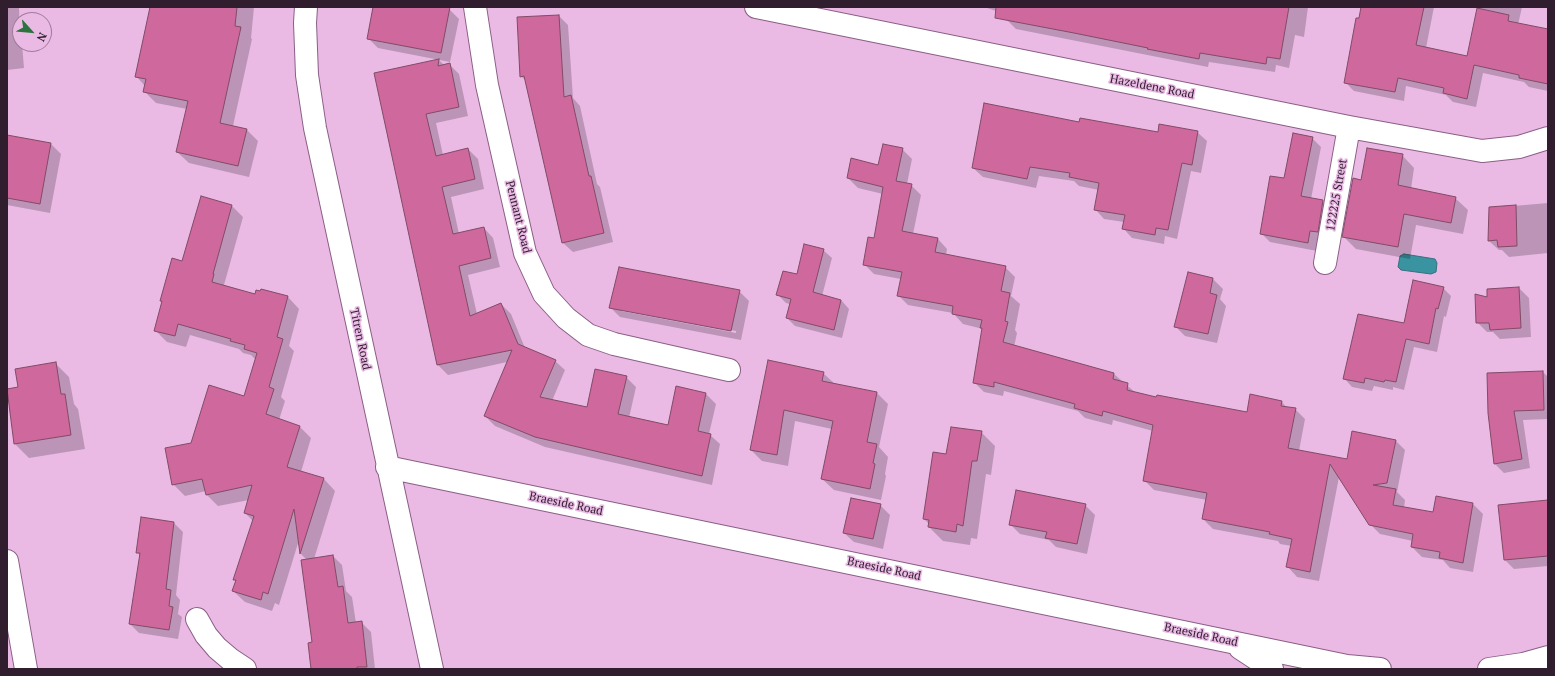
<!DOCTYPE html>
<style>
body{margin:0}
#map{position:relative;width:1555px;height:676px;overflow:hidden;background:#eabae5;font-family:"PT Serif",serif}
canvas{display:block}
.frame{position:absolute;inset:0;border:8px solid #301e2e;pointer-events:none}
.north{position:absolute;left:12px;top:12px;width:40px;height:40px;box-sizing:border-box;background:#eabae5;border:1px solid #a07c9c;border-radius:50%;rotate:117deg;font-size:11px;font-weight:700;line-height:16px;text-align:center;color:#301e2e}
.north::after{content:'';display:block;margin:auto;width:14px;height:18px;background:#2c733f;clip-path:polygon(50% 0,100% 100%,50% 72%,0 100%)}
</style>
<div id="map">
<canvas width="1555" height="676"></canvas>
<div class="frame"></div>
<div class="north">N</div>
</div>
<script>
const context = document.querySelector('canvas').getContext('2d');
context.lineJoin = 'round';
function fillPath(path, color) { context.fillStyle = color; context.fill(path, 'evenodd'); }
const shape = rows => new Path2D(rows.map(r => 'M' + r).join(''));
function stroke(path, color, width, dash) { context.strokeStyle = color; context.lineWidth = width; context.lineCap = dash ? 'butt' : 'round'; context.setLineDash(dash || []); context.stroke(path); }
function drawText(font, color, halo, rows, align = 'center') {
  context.font = font + ' "PT Serif",serif'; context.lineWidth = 3; context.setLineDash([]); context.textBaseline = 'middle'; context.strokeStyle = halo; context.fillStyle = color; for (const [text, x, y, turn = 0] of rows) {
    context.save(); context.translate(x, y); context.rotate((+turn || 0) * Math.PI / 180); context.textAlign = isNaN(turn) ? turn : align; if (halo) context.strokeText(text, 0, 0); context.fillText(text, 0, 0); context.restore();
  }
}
const water = shape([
 [1404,254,1435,259,1437,263,1436,272,1431,274,1401,270,1398,267,1400,256,1404,254]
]);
fillPath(water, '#3a93a1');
stroke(water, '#37707e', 1);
fillPath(shape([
 [7,7,19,7,20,44,22,44,24,68,7,70],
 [151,7,254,7,251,38,252,39,233,126,246,129,258,141,249,177,189,163,177,152,187,109,156,103,144,91,145,86,136,76],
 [374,7,444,7,449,9,459,19,450,62,378,48,368,38],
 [984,7,1308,7,1304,37,1295,35,1289,68,1276,65,1275,72,1209,62,1208,67,1016,29,1007,20,1008,15],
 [1362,7,1434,7,1426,48,1468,57,1478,7,1522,7,1518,25,1548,30,1548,91,1529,87,1524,82,1483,73,1476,107,1453,102,1446,95,1406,86,1404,101,1354,91,1345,82],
 [559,16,568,25,573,98,580,106,597,184,600,187,613,242,573,252,563,243,526,81,521,76],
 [439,60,444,65,449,64,459,74,468,116,436,123,443,155,468,149,478,159,484,189,451,197,459,234,484,228,493,238,500,267,468,275,477,314,501,304,511,314,525,348,555,361,565,370,552,401,587,408,626,377,636,387,629,418,669,426,677,388,706,394,716,404,709,434,720,444,712,485,545,447,495,426,485,416,507,362,448,375,438,365,375,74],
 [1080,123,1159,133,1197,132,1207,141,1201,173,1191,171,1177,239,1165,236,1164,244,1132,238,1123,228,1124,222,1104,219,1095,209,1099,190,1079,186,1074,181,1039,176,1036,188,983,177,973,168],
 [7,136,51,144,61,154,50,213,7,205],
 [1312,138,1321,147,1311,199,1323,201,1332,210,1317,251,1270,242,1261,233,1285,179],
 [902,149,912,159,907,184,911,185,921,195,913,234,938,239,947,249,946,255,1005,267,1015,277,1011,296,1020,304,1015,330,1017,333,1014,347,1114,374,1137,394,1247,414,1251,396,1282,402,1287,408,1295,409,1305,419,1299,451,1348,461,1395,440,1405,450,1397,492,1405,500,1404,508,1434,513,1437,497,1473,504,1483,514,1473,572,1450,568,1443,560,1422,557,1412,547,1413,541,1380,534,1370,524,1339,477,1319,581,1297,577,1288,567,1292,546,1280,544,1278,541,1213,529,1203,519,1207,500,1154,490,1144,480,1153,431,1113,420,1112,425,1085,418,1078,411,1004,391,1003,396,984,392,974,382,983,329,963,324,953,313,908,305,898,295,901,279,874,274,864,264,875,240,883,194,858,188,848,178,879,166],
 [1402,155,1414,168,1411,189,1455,198,1468,210,1463,234,1416,225,1410,259,1356,249,1343,236,1362,181],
 [201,197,232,206,243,217,224,285,256,295,288,297,299,309,289,346,294,351,281,397,285,401,279,420,300,427,311,438,301,472,324,479,335,491,314,559,333,556,342,565,346,591,352,597,356,623,361,622,371,632,375,669,312,669,313,643,307,560,301,554,299,540,279,605,275,603,272,611,245,602,233,591,236,581,235,580,253,521,245,513,249,500,218,506,207,495,206,491,185,496,173,484,191,443,245,397,256,360,251,355,243,353,239,349,190,335,186,347,167,342,155,330,163,302,161,301,183,262],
 [1548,203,1548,253,1509,257,1502,250,1499,250,1489,241,1490,208],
 [823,250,832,258,822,296,841,300,849,309,842,338,795,326,787,318,790,304,786,303,778,295],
 [1213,279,1223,289,1220,299,1226,306,1217,343,1185,336,1175,326],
 [1443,288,1451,296,1446,317,1444,316,1437,352,1414,347,1404,390,1393,387,1393,390,1374,386,1372,391,1352,387,1344,378,1404,325],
 [1519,288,1529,298,1531,337,1500,339,1493,332,1487,332,1477,322,1488,298],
 [739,291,749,301,741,340,620,317,610,307],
 [621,309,736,331,736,333,621,311],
 [769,362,823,373,835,384,877,393,888,404,879,447,888,457,885,474,886,476,881,500,834,490,822,479,832,429,795,421,788,466,762,461,751,450],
 [55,363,69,377,74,404,78,409,85,449,29,458,15,444,7,390,19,387],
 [1543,372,1548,377,1548,419,1523,420,1530,468,1504,473,1494,463,1489,413],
 [981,432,995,446,991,475,986,474,977,539,971,538,970,545,943,541,929,527,929,524,924,519],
 [1548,501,1548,566,1514,569,1505,560],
 [880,505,890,515,883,549,854,542,844,533],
 [1085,505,1095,515,1087,554,1056,547,1049,540,1020,534,1010,524],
 [174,523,183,532,176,595,180,600,178,614,182,617,178,639,139,633,130,624,140,556,137,552]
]), '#0003');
const building = shape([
 [150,7,237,7,235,26,241,27,220,123,247,129,238,166,176,152,188,101,143,92,146,79,135,77,150,7],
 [373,7,450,7,441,53,367,39,373,7],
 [996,7,1289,7,1280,59,1267,57,1266,64,1200,53,1199,59,1147,49,1148,48,1074,33,995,18,996,7],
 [1361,7,1424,7,1416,45,1467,56,1477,8,1509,15,1508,21,1548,29,1548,84,1519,78,1519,75,1474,65,1467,99,1443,93,1444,88,1398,78,1395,92,1344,83,1356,18,1359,18,1361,7],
 [559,15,564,97,571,95,589,176,591,176,604,233,562,243,524,76,520,77,517,17,559,15],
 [439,59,438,66,450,63,459,107,426,114,436,156,468,148,475,179,442,187,453,234,484,227,491,258,459,266,470,316,501,303,518,344,556,360,540,397,587,407,595,369,627,376,618,414,668,425,676,386,706,393,698,431,711,434,702,476,535,437,484,416,512,350,437,365,374,73,439,59],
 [984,103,1079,122,1080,118,1158,132,1159,124,1198,131,1192,165,1182,163,1168,230,1156,228,1155,235,1122,229,1125,215,1094,210,1099,183,1069,177,1070,173,1030,167,1027,179,972,168,984,103],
 [1293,133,1313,137,1301,196,1323,200,1318,232,1310,231,1308,243,1260,234,1270,176,1284,178,1293,133],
 [7,135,51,143,40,204,7,198,7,135],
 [883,144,903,148,896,181,912,184,902,231,938,238,935,252,1006,266,1001,291,1010,293,1005,321,1008,322,1003,342,1114,373,1113,379,1128,383,1127,390,1156,397,1157,395,1247,412,1250,394,1282,401,1281,406,1296,408,1288,448,1347,459,1352,431,1396,440,1387,483,1373,485,1396,489,1393,505,1433,512,1436,496,1473,503,1463,563,1439,558,1440,552,1411,547,1413,534,1369,525,1330,464,1310,572,1286,567,1292,539,1269,534,1270,532,1202,519,1207,493,1143,481,1153,425,1103,411,1102,416,1074,408,1075,404,994,382,994,387,973,383,982,328,980,328,982,320,952,314,953,306,897,296,902,272,863,265,868,237,874,238,883,187,847,178,851,158,878,165,883,144],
 [1367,148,1403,154,1398,185,1456,197,1451,223,1404,214,1398,247,1342,237,1353,178,1361,180,1367,148],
 [201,196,232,205,213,274,214,274,212,282,255,294,256,290,260,291,261,289,288,296,277,337,283,339,269,387,274,389,266,414,300,426,287,467,324,478,300,554,294,509,268,594,263,592,261,600,232,591,236,580,233,580,254,516,244,513,252,485,206,495,202,479,172,485,165,448,191,443,209,385,244,396,257,353,244,349,245,345,230,341,231,339,178,324,175,336,154,331,162,301,160,301,172,258,182,261,201,196],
 [1516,205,1517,246,1498,247,1497,240,1488,241,1489,207,1516,205],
 [804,244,824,249,813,292,841,300,834,330,786,318,791,299,776,295,783,271,797,274,804,244],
 [619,267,740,290,731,331,609,308,619,267],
 [1188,272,1213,278,1210,293,1217,295,1208,334,1174,327,1188,272],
 [1413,280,1444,287,1438,309,1436,308,1429,344,1406,339,1396,382,1385,380,1384,382,1365,378,1364,383,1343,379,1358,314,1404,323,1413,280],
 [1519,287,1521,328,1490,330,1489,323,1476,323,1475,294,1487,297,1487,289,1519,287],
 [768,360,824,372,822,381,877,392,867,442,877,444,873,463,875,464,870,489,821,479,833,421,784,410,777,455,750,450,768,360],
 [56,362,61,394,65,394,71,435,14,444,7,389,18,387,15,369,56,362],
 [1543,371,1544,410,1514,411,1522,459,1494,464,1488,413,1487,373,1543,371],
 [951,427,982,431,977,461,972,461,963,526,957,524,956,532,928,527,929,520,923,519,933,452,946,454,951,427],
 [1016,490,1086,504,1077,544,1045,538,1047,532,1009,525,1016,490],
 [851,498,881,504,873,539,843,533,851,498],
 [1548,500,1548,556,1504,560,1498,505,1548,500],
 [141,517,174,522,166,589,171,590,169,606,173,607,169,630,129,624,140,553,136,553,141,517],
 [333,555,338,587,343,586,348,623,362,621,367,667,357,667,357,669,311,669,308,643,312,642,301,560,333,555]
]);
fillPath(building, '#cf689d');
stroke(building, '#804b65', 1);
const minor = shape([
 [306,7,305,23,307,75,315,128,432,669],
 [475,7,487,85,525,253,544,294,566,318,588,335,614,344,729,370],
 [756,7,1349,127,1482,151,1519,147,1548,138],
 [1325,263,1349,127],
 [387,467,1347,666,1380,669],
 [7,561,26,669],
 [197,619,206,635,217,648,230,659,245,669],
 [1240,648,1272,669],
 [1489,669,1523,664,1548,657]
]);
stroke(minor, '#8a5f86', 24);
stroke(minor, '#fff', 22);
drawText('12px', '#301e2e', '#eabae5', [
 ["Hazeldene Road",1152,87,11],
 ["122225 Street",1337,195,-80],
 ["Pennant Road",518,217,76],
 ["Titren Road",360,339,78],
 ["Braeside Road",566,504,12],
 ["Braeside Road",884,569,12],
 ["Braeside Road",1201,635,12]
]);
</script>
